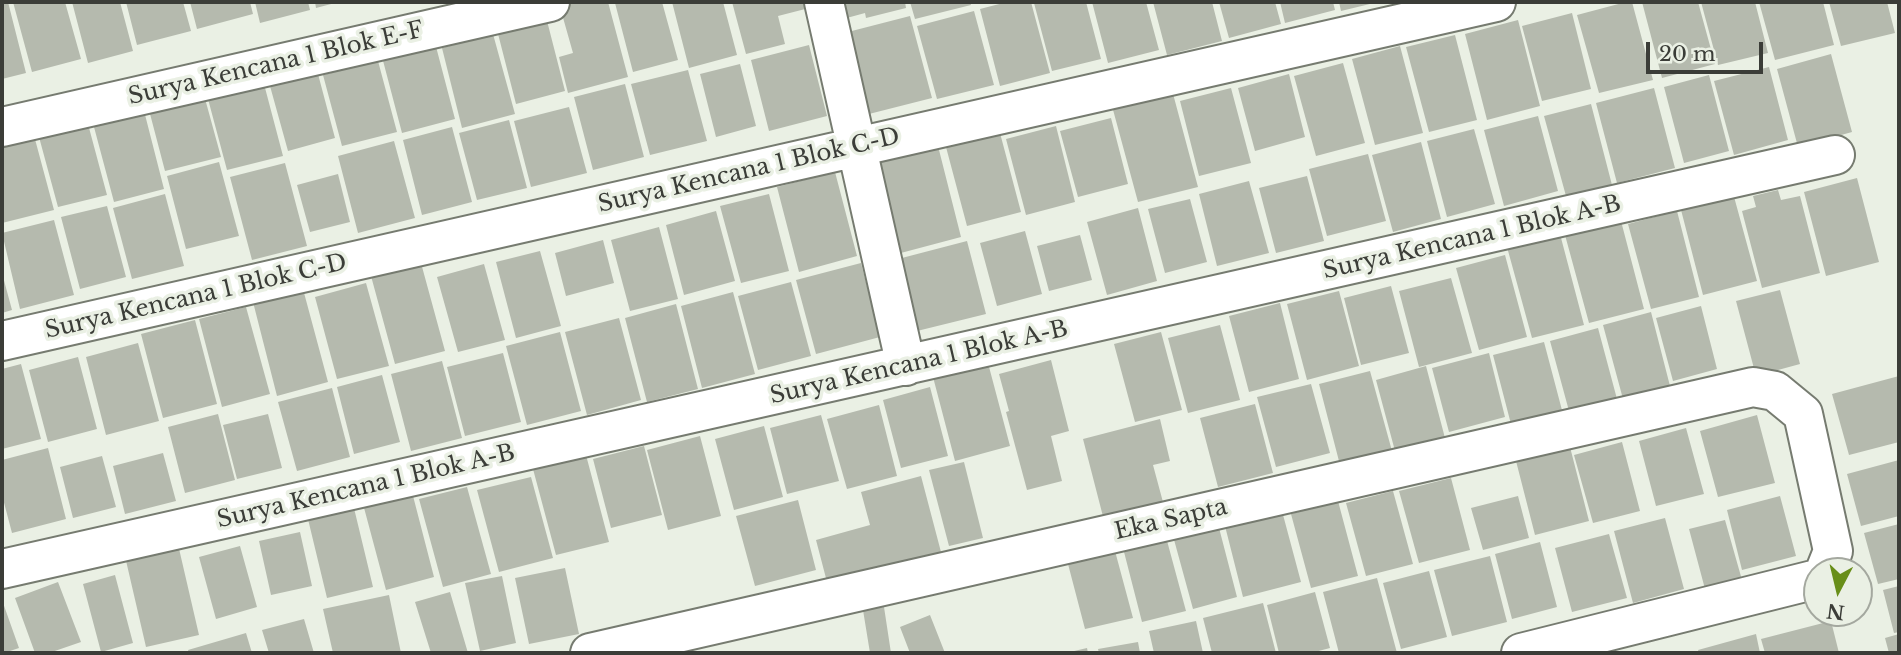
<!DOCTYPE html>
<style>
body{margin:0}
#map{position:relative;width:1901px;height:655px;overflow:hidden;background:#eaf0e4;font-family:"Libre Baskerville",serif}
canvas{display:block}
.frame{position:absolute;inset:0;border:4px solid #3b3d38;pointer-events:none}
.north{position:absolute;left:1803px;top:557px;width:70px;height:70px;box-sizing:border-box;background:#eaf0e4;border:2px solid #a4a89f;border-radius:50%;rotate:187deg;font-size:19px;font-weight:700;line-height:28px;text-align:center;color:#3b3d38}
.north::after{content:'';display:block;margin:auto;width:24px;height:32px;background:#688e19;clip-path:polygon(50% 0,100% 100%,50% 72%,0 100%)}
.scale{position:absolute;left:1646px;top:42px;width:117px;height:32px;box-sizing:border-box;border:4px solid #3b3d38;border-top:0;padding-left:9px;font-size:21px;line-height:24px;white-space:nowrap;color:#3b3d38;-webkit-text-stroke:5px #eaf0e4;paint-order:stroke}
</style>
<div id="map">
<canvas width="1901" height="655"></canvas>
<div class="frame"></div>
<div class="north">N</div>
<div class="scale">20 m</div>
</div>
<script>
const context = document.querySelector('canvas').getContext('2d');
context.lineJoin = 'round';
function fillPath(path, color) { context.fillStyle = color; context.fill(path, 'evenodd'); }
const shape = rows => new Path2D(rows.map(r => 'M' + r).join(''));
function stroke(path, color, width, dash) { context.strokeStyle = color; context.lineWidth = width; context.lineCap = dash ? 'butt' : 'round'; context.setLineDash(dash || []); context.stroke(path); }
function drawText(font, color, halo, rows, align = 'center') {
  context.font = font + ' "Libre Baskerville",serif'; context.lineWidth = 7; context.setLineDash([]); context.textBaseline = 'middle'; context.strokeStyle = halo; context.fillStyle = color; for (const [text, x, y, turn = 0] of rows) {
    context.save(); context.translate(x, y); context.rotate((+turn || 0) * Math.PI / 180); context.textAlign = isNaN(turn) ? turn : align; if (halo) context.strokeText(text, 0, 0); context.fillText(text, 0, 0); context.restore();
  }
}
fillPath(shape([
 [2,2,8,2,26,73,2,79],
 [13,2,65,2,81,59,32,72],
 [72,2,120,2,133,51,88,63],
 [126,2,183,2,191,31,137,45],
 [190,2,250,2,253,14,197,29],
 [255,2,308,2,310,10,260,23],
 [315,2,335,2,335,3,316,8],
 [579,2,608,2,628,77,568,93,559,57,573,53,560,7],
 [662,2,678,60,633,72,615,3],
 [672,2,723,2,737,55,689,68],
 [732,2,811,2,813,7,778,16,785,44,746,54],
 [838,2,905,2,906,8,866,18,865,13,843,19],
 [910,2,970,2,971,5,915,19],
 [1007,2,1031,2,1050,73,1000,86,980,9],
 [1040,2,1086,2,1101,59,1052,71,1034,3],
 [1092,2,1146,2,1159,50,1108,63],
 [1153,2,1212,2,1222,41,1167,55],
 [1219,2,1275,2,1281,24,1229,38],
 [1280,2,1333,2,1335,10,1285,23],
 [1339,2,1374,2,1374,3,1341,11],
 [1626,2,1632,2,1653,80,1599,93,1577,15],
 [1642,2,1698,2,1715,64,1662,78],
 [1701,2,1755,2,1768,53,1718,65],
 [1759,2,1823,2,1834,45,1775,60],
 [1829,2,1887,2,1895,33,1841,46],
 [974,11,994,85,937,99,917,26],
 [545,13,565,91,516,104,496,26],
 [1572,13,1591,89,1542,101,1522,26],
 [910,16,932,98,865,115,844,33],
 [1518,20,1540,106,1487,120,1465,34],
 [493,34,515,114,462,128,442,48],
 [1455,35,1477,120,1429,132,1406,47],
 [434,39,455,119,402,133,381,53],
 [809,45,827,116,769,131,751,60],
 [1400,46,1423,133,1375,145,1352,59],
 [1831,54,1852,132,1798,147,1777,69],
 [378,61,397,132,342,146,323,75],
 [1343,63,1365,143,1316,156,1294,76],
 [740,64,756,126,716,137,700,74],
 [1769,67,1788,140,1734,155,1714,81],
 [688,70,707,141,650,155,631,84],
 [318,74,335,138,288,151,270,86],
 [1289,74,1305,137,1255,151,1238,88],
 [1709,75,1729,151,1684,163,1664,87],
 [264,84,283,156,227,170,208,99],
 [625,84,644,157,593,170,574,97],
 [1231,88,1251,163,1199,176,1180,101],
 [1654,88,1675,168,1617,183,1596,103],
 [1172,90,1198,187,1138,202,1112,106],
 [204,95,221,157,165,171,149,110],
 [141,99,164,189,114,202,90,112],
 [1591,104,1612,185,1566,196,1544,116],
 [569,107,587,173,531,187,514,121],
 [1538,116,1558,191,1504,206,1484,130],
 [1111,118,1128,184,1078,197,1060,131],
 [509,120,527,188,477,200,459,133],
 [88,124,107,195,58,207,39,137],
 [1056,126,1075,202,1026,215,1006,139],
 [452,127,472,202,422,215,403,140],
 [32,128,54,210,2,223,2,136],
 [1474,129,1495,204,1447,217,1427,141],
 [1000,133,1021,212,967,226,946,147],
 [394,141,415,218,358,233,338,156],
 [1421,142,1441,219,1393,232,1372,155],
 [938,146,961,237,897,254,873,163],
 [1368,154,1386,221,1327,236,1309,169],
 [219,162,239,236,186,249,167,176],
 [285,163,307,246,252,260,230,177],
 [835,172,857,256,799,272,777,187],
 [338,174,350,222,310,232,297,185],
 [1307,176,1324,241,1276,253,1259,188],
 [1857,178,1879,262,1826,276,1804,192],
 [1249,181,1269,253,1217,266,1199,194],
 [1778,190,1781,200,1800,196,1820,273,1762,288,1742,211,1756,207,1753,196],
 [1733,193,1757,281,1703,295,1680,206],
 [165,194,184,266,132,279,113,208],
 [769,194,789,271,741,283,720,206],
 [1190,199,1207,262,1165,273,1148,209],
 [107,206,126,277,80,289,61,217],
 [1138,208,1157,281,1107,295,1087,222],
 [716,211,735,281,684,295,666,225],
 [1677,211,1699,297,1651,309,1628,224],
 [54,220,74,295,20,309,2,233],
 [1621,221,1644,309,1589,323,1565,235],
 [659,227,678,299,630,311,611,240],
 [1025,231,1042,294,997,306,980,243],
 [1560,234,1584,325,1532,338,1507,247],
 [1080,235,1092,280,1049,291,1037,246],
 [603,240,614,283,566,296,555,253],
 [967,241,986,314,917,331,898,259],
 [540,251,561,326,516,338,496,262],
 [1505,255,1527,337,1479,350,1456,268],
 [421,263,445,351,395,364,371,276],
 [861,263,880,337,816,354,796,280],
 [484,264,505,340,458,352,437,277],
 [2,273,12,310,2,313],
 [1451,278,1472,353,1419,367,1399,291],
 [791,282,811,356,758,370,738,296],
 [366,283,389,366,337,379,315,297],
 [1391,286,1409,353,1361,365,1344,298],
 [303,289,328,382,277,396,253,302],
 [1780,290,1800,364,1756,376,1736,301],
 [1339,291,1359,366,1307,380,1287,304],
 [733,292,755,374,702,388,681,306],
 [1280,303,1299,379,1249,392,1229,316],
 [676,304,698,389,647,402,625,318],
 [1701,306,1717,369,1673,381,1656,318],
 [246,307,270,394,222,407,199,319],
 [1651,312,1670,386,1623,399,1603,325],
 [619,318,641,400,587,415,565,332],
 [195,320,217,404,163,418,141,334],
 [1220,325,1240,400,1188,413,1168,338],
 [1598,328,1617,399,1569,411,1550,341],
 [560,332,581,411,527,425,506,346],
 [1161,332,1182,410,1135,422,1114,344],
 [1544,342,1563,414,1512,428,1493,355],
 [138,343,159,421,106,435,86,357],
 [503,353,521,422,465,436,447,367],
 [1489,353,1505,417,1449,432,1432,368],
 [78,357,97,429,48,442,29,370],
 [1051,360,1069,431,1051,436,1062,481,1027,490,1006,412,1009,411,999,374],
 [442,361,462,438,411,451,391,374],
 [988,363,1010,446,955,461,933,377],
 [21,364,41,439,2,449,2,369],
 [1426,366,1445,438,1395,451,1376,380],
 [1370,371,1392,451,1340,465,1319,384],
 [382,375,400,442,354,454,337,387],
 [1899,376,1899,442,1849,455,1832,394],
 [1311,384,1330,453,1276,467,1257,397],
 [930,387,948,456,901,468,883,400],
 [332,388,350,457,297,471,278,402],
 [1255,404,1273,473,1218,487,1200,418],
 [879,405,897,476,847,489,827,419],
 [218,414,235,480,185,493,168,427],
 [268,414,282,468,237,479,223,425],
 [821,415,839,481,787,494,770,428],
 [1757,415,1775,483,1718,497,1700,431],
 [1160,419,1170,461,1153,465,1167,517,1107,532,1083,439],
 [764,426,783,497,734,510,715,439],
 [1686,428,1704,494,1656,506,1639,441],
 [700,436,721,516,668,530,647,450],
 [1622,442,1640,511,1593,523,1574,455],
 [644,446,662,515,611,528,593,459],
 [1570,447,1589,521,1535,535,1516,461],
 [48,448,66,519,12,533,2,495,2,460],
 [163,453,176,501,125,514,113,466],
 [586,455,609,542,556,555,533,469],
 [102,456,116,507,73,518,60,467],
 [1899,460,1899,516,1861,526,1847,474],
 [964,462,983,538,949,546,929,470],
 [921,476,941,552,827,582,816,540,870,525,861,492],
 [531,477,553,558,499,572,477,490],
 [1451,478,1470,550,1419,563,1399,491],
 [467,487,491,574,443,587,419,499],
 [1393,491,1413,564,1366,576,1346,503],
 [412,492,434,577,386,590,363,504],
 [1518,496,1529,538,1483,550,1471,508],
 [1780,496,1796,556,1742,570,1727,510],
 [798,500,816,570,755,586,736,516],
 [1338,501,1358,576,1311,588,1291,514],
 [353,504,373,587,327,598,307,515],
 [1282,511,1301,582,1243,597,1225,526],
 [1665,518,1684,589,1633,603,1614,531],
 [1725,520,1742,580,1705,589,1689,529],
 [1218,524,1237,597,1193,609,1173,536],
 [1899,524,1899,579,1878,584,1864,533],
 [300,532,312,586,271,595,259,541],
 [1609,534,1627,598,1572,612,1555,548],
 [1166,537,1186,611,1142,622,1123,548],
 [177,540,199,635,146,647,124,552],
 [1540,542,1557,607,1512,619,1495,554],
 [240,546,257,607,216,619,199,557],
 [1115,551,1133,618,1085,629,1068,564],
 [1490,556,1507,622,1452,636,1434,570],
 [565,568,579,634,529,644,515,578],
 [1429,571,1447,637,1401,649,1383,583],
 [115,575,133,643,101,652,83,584],
 [502,576,516,643,480,651,465,583],
 [1377,578,1397,653,1339,653,1323,592],
 [58,582,81,642,49,653,35,653,15,598],
 [1899,586,1899,632,1894,633,1883,590],
 [450,592,468,653,431,653,415,602],
 [1315,592,1330,648,1311,653,1279,653,1267,605],
 [389,595,401,653,333,653,323,609],
 [2,600,19,648,4,653,2,653],
 [1263,603,1276,653,1212,653,1203,618],
 [884,607,891,653,870,653,863,610],
 [930,615,945,653,910,653,900,627],
 [304,619,314,653,269,653,262,630],
 [1196,621,1203,653,1154,653,1149,631],
 [1831,621,1839,653,1765,653,1761,639],
 [246,633,252,653,189,653,188,650],
 [1756,634,1760,653,1699,653,1698,650],
 [1899,634,1899,653,1889,653,1885,638],
 [1138,642,1140,653,1099,653,1098,649],
 [1087,648,1088,653,1070,653,1070,652]
]), '#b5baae');
const minor = shape([
 [824,2,906,366],
 [2,127,550,2],
 [2,341,1496,2],
 [2,569,1835,155],
 [590,653,1753,387,1775,391,1803,414,1833,551,1825,571],
 [1521,653,1817,579]
]);
stroke(minor, '#767b70', 42);
stroke(minor, '#fff', 38);
drawText('23px', '#3b3d38', '#eaf0e4', [
 ["Surya Kencana 1 Blok E-F",276,64,-13],
 ["Surya Kencana 1 Blok C-D",749,171,-13],
 ["Surya Kencana 1 Blok A-B",1472,238,-13],
 ["Surya Kencana 1 Blok C-D",196,297,-13],
 ["Surya Kencana 1 Blok A-B",919,363,-13],
 ["Surya Kencana 1 Blok A-B",366,487,-13],
 ["Eka Sapta",1171,520,-13]
]);
</script>
